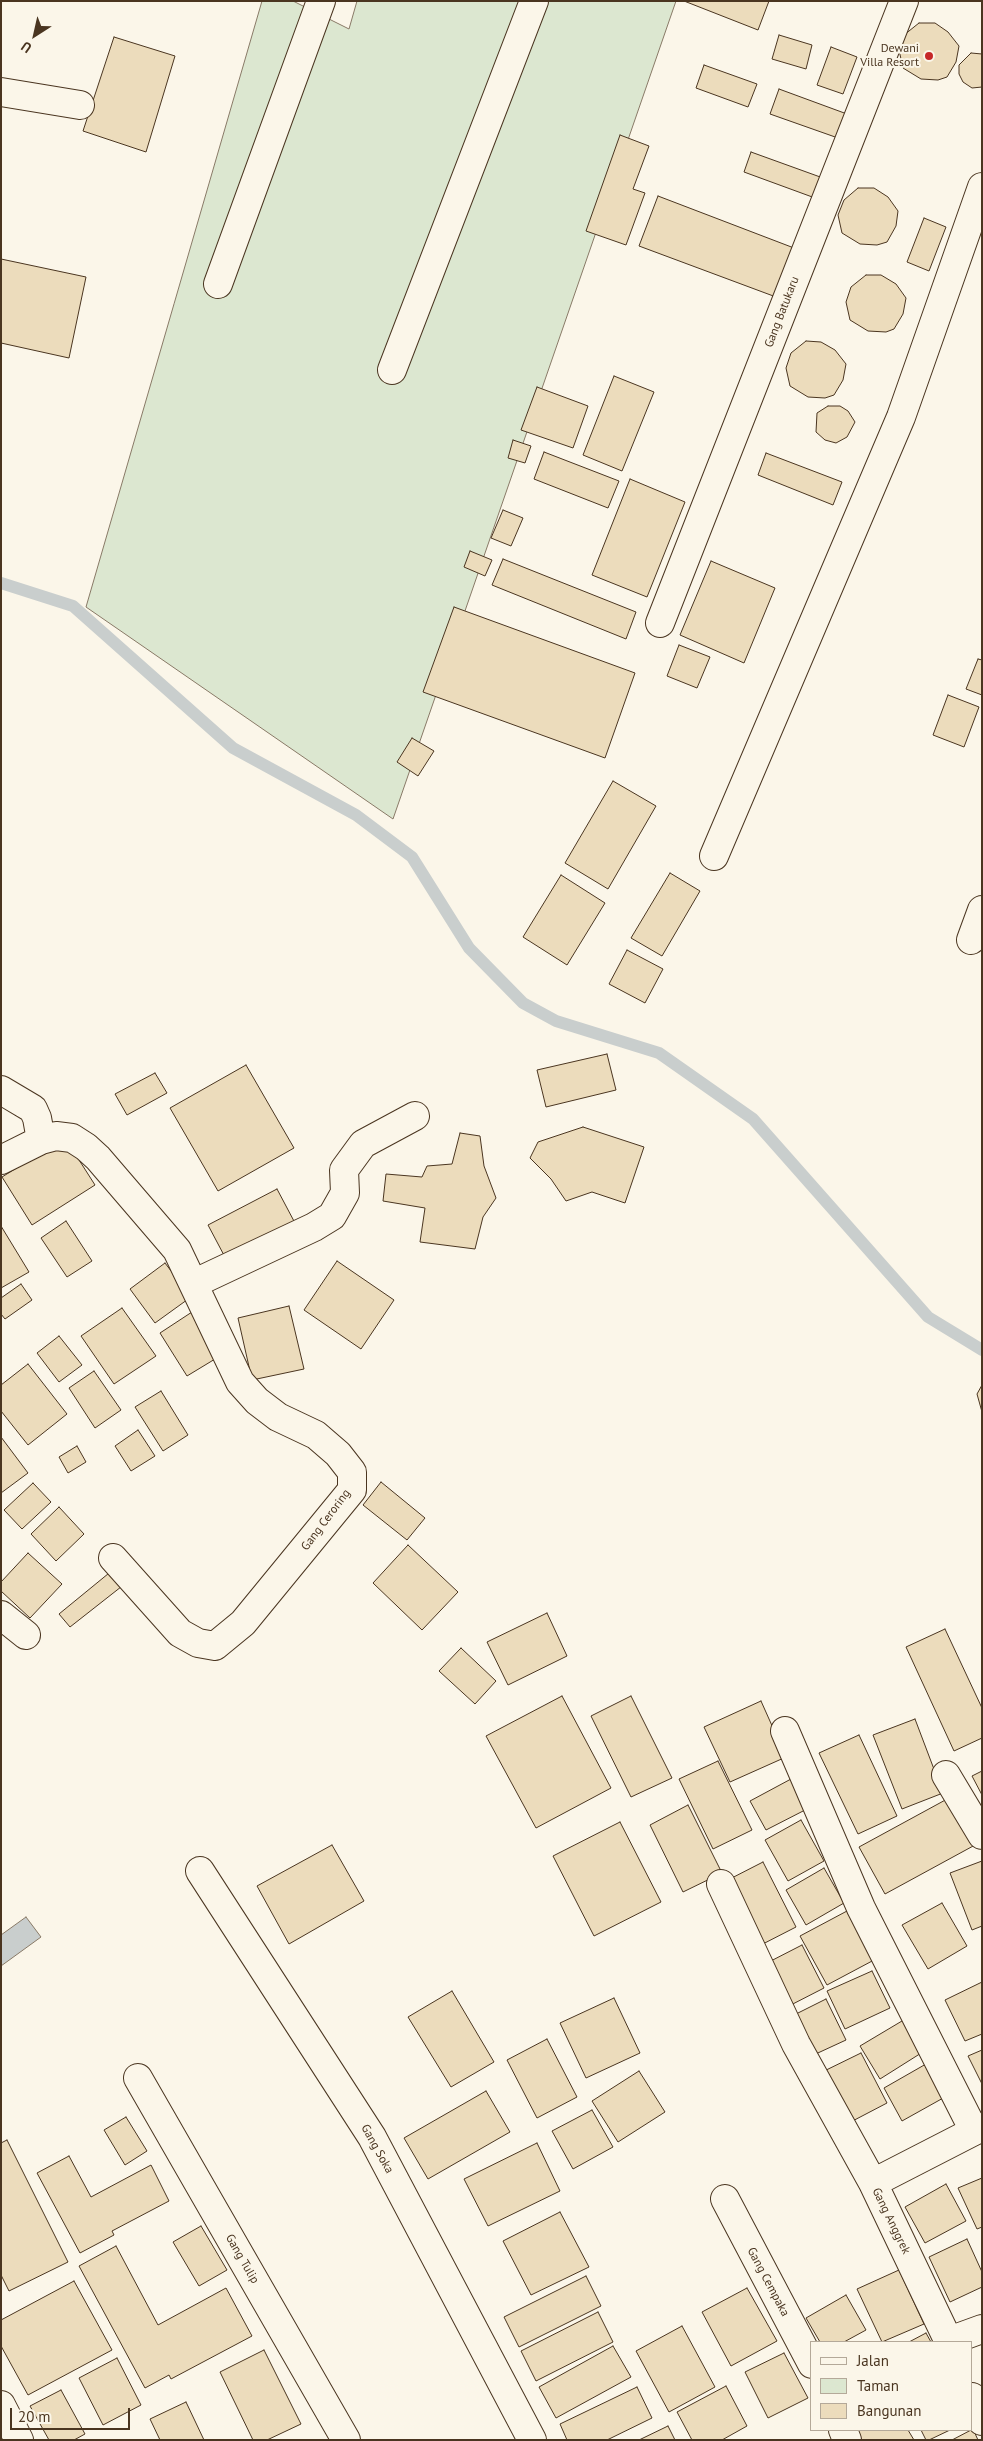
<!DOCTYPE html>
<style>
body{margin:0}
#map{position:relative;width:983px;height:2441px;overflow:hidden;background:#fbf6e9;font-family:"PT Sans",sans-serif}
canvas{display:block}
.frame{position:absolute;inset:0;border:2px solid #4a3520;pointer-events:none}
.legend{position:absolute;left:810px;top:2341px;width:162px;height:90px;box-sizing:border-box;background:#fbf6e9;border:1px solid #b4a999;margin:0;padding:6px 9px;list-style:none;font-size:15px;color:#4a3520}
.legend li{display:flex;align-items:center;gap:10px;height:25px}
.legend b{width:25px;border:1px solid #b4a999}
.north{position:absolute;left:10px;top:10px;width:50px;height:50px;-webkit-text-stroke:4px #fbf6e9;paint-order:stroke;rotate:215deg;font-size:14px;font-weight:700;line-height:20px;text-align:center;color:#4a3520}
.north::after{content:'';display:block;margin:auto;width:18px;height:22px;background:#4a3520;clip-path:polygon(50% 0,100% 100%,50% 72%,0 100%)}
.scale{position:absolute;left:10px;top:2408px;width:120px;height:22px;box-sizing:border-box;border:2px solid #4a3520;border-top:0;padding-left:6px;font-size:15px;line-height:18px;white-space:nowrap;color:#4a3520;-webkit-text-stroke:4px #fbf6e9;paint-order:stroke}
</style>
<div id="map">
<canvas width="983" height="2441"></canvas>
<div class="frame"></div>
<ul class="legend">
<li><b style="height:6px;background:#fbf6e9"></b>Jalan</li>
<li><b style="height:14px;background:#dce7d0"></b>Taman</li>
<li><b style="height:14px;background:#ecdcbc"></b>Bangunan</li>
</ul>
<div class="north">U</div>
<div class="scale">20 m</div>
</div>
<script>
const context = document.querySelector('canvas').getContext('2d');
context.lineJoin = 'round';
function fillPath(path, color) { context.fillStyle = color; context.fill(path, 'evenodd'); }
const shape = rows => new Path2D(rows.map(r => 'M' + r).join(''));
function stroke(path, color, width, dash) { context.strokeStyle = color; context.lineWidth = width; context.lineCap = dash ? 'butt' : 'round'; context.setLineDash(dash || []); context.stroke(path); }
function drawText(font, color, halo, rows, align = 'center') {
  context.font = font + ' "PT Sans",sans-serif'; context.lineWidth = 4; context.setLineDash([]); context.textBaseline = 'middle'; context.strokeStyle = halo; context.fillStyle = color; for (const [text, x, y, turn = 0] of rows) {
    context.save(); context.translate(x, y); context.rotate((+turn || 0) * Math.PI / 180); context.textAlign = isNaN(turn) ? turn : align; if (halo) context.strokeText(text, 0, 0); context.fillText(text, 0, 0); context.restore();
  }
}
const green = shape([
 [262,1,293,1,349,29,357,1,676,1,393,819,86,607,262,1]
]);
fillPath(green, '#dce7d0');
stroke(green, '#887966', 1);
const water = shape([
 [26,1917,41,1937,1,1966,1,1935,26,1917]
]);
fillPath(water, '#c9cecd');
stroke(water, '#887966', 1);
stroke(shape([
 [1,583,73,606,233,748,356,815,412,857,469,948,523,1003,556,1021,659,1053,753,1119,928,1317,982,1350]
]), '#c9cecd', 12);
const building = shape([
 [684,1,769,1,758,30,684,1],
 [919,23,935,23,948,32,959,46,956,62,947,77,938,80,921,79,903,68,899,50,904,35,919,23],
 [779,35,812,45,806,69,772,59,779,35],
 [114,37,175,56,146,152,83,131,114,37],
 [831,47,857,57,843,94,817,85,831,47],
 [971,53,982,54,982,87,972,88,963,82,959,74,959,65,971,53],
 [704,65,757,84,748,107,696,88,704,65],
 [779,89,847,114,838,138,770,114,779,89],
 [620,135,649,146,633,189,645,193,626,245,586,231,620,135],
 [751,152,823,178,815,198,744,172,751,152],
 [858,188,874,188,888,197,898,211,896,226,887,242,877,245,860,244,842,233,838,215,844,200,858,188],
 [658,196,794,248,776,297,639,246,658,196],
 [924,218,946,227,929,271,907,262,924,218],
 [1,259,86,277,69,358,1,343,1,259],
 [866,275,881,275,896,284,906,298,903,314,894,329,886,332,868,331,850,320,846,302,851,287,866,275],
 [806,341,821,342,835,350,846,364,843,380,834,395,825,398,808,397,790,386,786,368,791,353,806,341],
 [614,376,654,392,622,471,583,455,614,376],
 [537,387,588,406,573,448,521,430,537,387],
 [828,406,840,406,848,411,855,422,847,437,836,443,825,440,816,432,817,413,828,406],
 [513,440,531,446,525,463,508,458,513,440],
 [544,452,619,481,608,508,534,479,544,452],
 [766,453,842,482,833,505,758,475,766,453],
 [630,479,685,502,647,597,592,575,630,479],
 [503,510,523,518,511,546,491,538,503,510],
 [470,551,492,560,485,576,464,567,470,551],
 [503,559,636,612,626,639,492,585,503,559],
 [711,561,775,588,744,663,680,635,711,561],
 [454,607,635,673,605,758,423,692,454,607],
 [679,645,710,657,697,688,667,676,679,645],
 [978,659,982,660,982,695,966,689,978,659],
 [948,695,979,707,964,747,933,735,948,695],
 [412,738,434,751,418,776,397,762,412,738],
 [613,781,656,806,608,889,565,863,613,781],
 [670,873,700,891,662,956,631,938,670,873],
 [561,875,605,903,567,965,523,937,561,875],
 [627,950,663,969,645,1003,609,984,627,950],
 [607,1054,616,1090,546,1107,537,1070,607,1054],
 [246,1065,294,1148,218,1191,170,1108,246,1065],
 [155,1073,167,1093,127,1115,115,1094,155,1073],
 [583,1127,644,1147,625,1203,592,1192,566,1201,551,1179,530,1158,538,1142,583,1127],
 [460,1133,480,1136,484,1166,496,1198,483,1217,475,1249,420,1242,425,1208,383,1201,386,1174,422,1177,427,1166,452,1164,460,1133],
 [65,1138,95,1185,32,1225,2,1177,65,1138],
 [277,1189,295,1223,226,1259,208,1225,277,1189],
 [66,1221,92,1261,67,1277,41,1238,66,1221],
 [1,1226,29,1272,1,1288,1,1226],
 [337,1261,394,1300,361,1349,304,1310,337,1261],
 [165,1263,191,1297,155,1323,130,1289,165,1263],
 [21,1284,32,1300,5,1319,1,1314,1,1298,21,1284],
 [289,1306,304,1369,252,1380,238,1318,289,1306],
 [122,1308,156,1356,114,1384,81,1336,122,1308],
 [192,1312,220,1356,187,1376,160,1333,192,1312],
 [59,1336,82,1365,59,1382,37,1353,59,1336],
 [28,1364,67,1414,28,1445,1,1411,1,1385,28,1364],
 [94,1371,121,1410,95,1428,69,1388,94,1371],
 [982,1385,982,1412,977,1394,982,1385],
 [161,1391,188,1435,163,1451,135,1407,161,1391],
 [138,1430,155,1456,131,1471,115,1446,138,1430],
 [1,1437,28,1473,1,1493,1,1437],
 [77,1446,86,1462,68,1473,59,1457,77,1446],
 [381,1482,425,1518,407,1540,363,1505,381,1482],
 [33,1483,51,1502,22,1529,4,1510,33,1483],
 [59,1507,84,1534,56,1561,31,1534,59,1507],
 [408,1545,458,1592,422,1630,373,1583,408,1545],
 [28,1553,62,1584,30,1618,1,1591,1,1582,28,1553],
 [114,1569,126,1583,70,1627,59,1614,114,1569],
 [547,1613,567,1656,508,1685,487,1642,547,1613],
 [945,1629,982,1708,982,1738,954,1751,906,1647,945,1629],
 [461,1648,496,1681,475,1704,439,1671,461,1648],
 [562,1696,611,1788,536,1828,486,1736,562,1696],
 [631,1696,672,1778,631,1797,591,1716,631,1696],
 [761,1701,786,1757,730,1782,704,1727,761,1701],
 [915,1719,943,1793,902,1809,873,1735,915,1719],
 [859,1735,897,1816,858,1834,819,1753,859,1735],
 [718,1761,752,1830,713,1849,679,1779,718,1761],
 [982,1771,982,1795,972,1776,982,1771],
 [791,1779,807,1809,766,1830,750,1801,791,1779],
 [949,1798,975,1845,885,1894,859,1847,949,1798],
 [688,1805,722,1873,683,1892,650,1825,688,1805],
 [801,1820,824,1861,788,1881,765,1840,801,1820],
 [620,1822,661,1902,594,1936,553,1856,620,1822],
 [332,1845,364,1901,289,1944,257,1886,332,1845],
 [982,1861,982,1926,972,1930,950,1873,982,1861],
 [763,1862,796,1927,755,1948,722,1883,763,1862],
 [824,1868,844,1903,806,1925,786,1890,824,1868],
 [942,1903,967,1946,928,1969,902,1925,942,1903],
 [847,1911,874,1960,827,1985,800,1936,847,1911],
 [802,1945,824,1988,785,2008,763,1965,802,1945],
 [872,1971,890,2008,845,2029,827,1991,872,1971],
 [982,1982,982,2034,965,2041,945,2000,982,1982],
 [452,1991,494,2062,451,2087,408,2017,452,1991],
 [614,1998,640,2053,586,2078,560,2023,614,1998],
 [826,1999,846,2040,807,2058,788,2018,826,1999],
 [907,2018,926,2050,880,2079,860,2046,907,2018],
 [547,2039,577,2097,537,2118,507,2060,547,2039],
 [982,2050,982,2084,968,2056,982,2050],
 [861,2053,887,2103,843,2126,816,2075,861,2053],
 [926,2064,945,2097,902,2121,884,2088,926,2064],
 [639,2071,665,2112,618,2142,592,2101,639,2071],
 [486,2091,510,2132,428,2179,404,2138,486,2091],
 [592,2110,613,2147,573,2169,552,2131,592,2110],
 [126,2117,147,2151,125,2165,104,2130,126,2117],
 [7,2140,68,2262,9,2291,1,2275,1,2143,7,2140],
 [537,2143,560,2191,488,2226,464,2179,537,2143],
 [69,2156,91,2197,151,2165,169,2201,112,2231,114,2235,80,2253,37,2173,69,2156],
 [982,2178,982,2227,977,2229,958,2188,982,2178],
 [946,2184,966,2221,925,2243,905,2207,946,2184],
 [560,2212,589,2267,531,2295,503,2241,560,2212],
 [201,2226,227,2270,199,2286,173,2242,201,2226],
 [967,2239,982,2272,982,2287,950,2302,929,2257,967,2239],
 [116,2246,158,2325,226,2288,252,2336,171,2379,169,2375,145,2388,79,2266,116,2246],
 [899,2270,924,2324,882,2342,857,2289,899,2270],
 [586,2276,601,2306,519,2347,504,2317,586,2276],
 [74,2281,112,2350,28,2395,1,2346,1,2320,74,2281],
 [747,2288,777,2341,731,2366,702,2312,747,2288],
 [846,2295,866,2330,844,2342,820,2342,806,2318,846,2295],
 [598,2312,613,2342,536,2381,521,2351,598,2312],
 [682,2326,715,2387,669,2412,636,2351,682,2326],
 [926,2333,931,2342,909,2342,926,2333],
 [613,2346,631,2377,556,2418,539,2387,613,2346],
 [264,2350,301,2424,267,2440,253,2440,220,2372,264,2350],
 [784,2353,808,2398,768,2418,745,2372,784,2353],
 [117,2358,141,2405,103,2425,79,2378,117,2358],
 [726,2386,747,2426,722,2440,692,2440,677,2412,726,2386],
 [637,2387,652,2418,607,2440,567,2440,560,2424,637,2387],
 [61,2390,85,2434,74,2440,49,2440,30,2406,61,2390],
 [186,2402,204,2440,160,2440,150,2419,186,2402],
 [668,2426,675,2440,639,2440,668,2426],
 [973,2429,978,2440,952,2440,973,2429],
 [854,2430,908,2430,914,2440,860,2440,854,2430],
 [921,2430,950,2430,929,2440,926,2440,921,2430]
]);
fillPath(building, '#ecdcbc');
stroke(building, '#4a3520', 1);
const street = shape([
 [1,92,80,105],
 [218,284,321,1],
 [392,370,534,1],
 [660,623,904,1],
 [714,856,901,417,982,187],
 [971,940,982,910],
 [1,1090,33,1109,37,1118,41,1140],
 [1,1160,41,1140,56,1136,72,1138,86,1147,98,1158,177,1250,240,1382,257,1401,278,1417,316,1435,338,1454,352,1472,352,1490,243,1623,215,1646,198,1643,180,1633,113,1558],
 [195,1283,314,1227,332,1216,345,1193,344,1170,363,1144,415,1116],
 [1,1615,26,1635],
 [785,1731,861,1908,974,2131],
 [946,1775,982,1835],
 [200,1871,372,2137,532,2440],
 [721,1884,796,2044,873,2183],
 [138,2078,346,2440],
 [725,2199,812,2364],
 [949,2341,982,2329],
 [949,2342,873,2183,982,2127],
 [972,2397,982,2421],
 [1,2405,19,2440],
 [843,2430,847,2440]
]);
stroke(street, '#4a3520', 30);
stroke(street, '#fbf6e9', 28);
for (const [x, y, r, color] of [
 [929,56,5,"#c62828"]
]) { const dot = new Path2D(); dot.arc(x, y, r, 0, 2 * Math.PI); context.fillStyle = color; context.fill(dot); stroke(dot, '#fbf6e9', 2); }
drawText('12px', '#4a3520', '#fbf6e9', [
 ["Dewani",919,49],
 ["Villa Resort",919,63]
], 'right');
drawText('12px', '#4a3520', '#fbf6e9', [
 ["Gang Batukaru",782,312,-69],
 ["Gang Ceroring",326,1520,-53],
 ["Gang Soka",377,2149,61],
 ["Gang Anggrek",891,2221,64],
 ["Gang Tulip",242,2259,60],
 ["Gang Cempaka",768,2282,62]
]);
</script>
